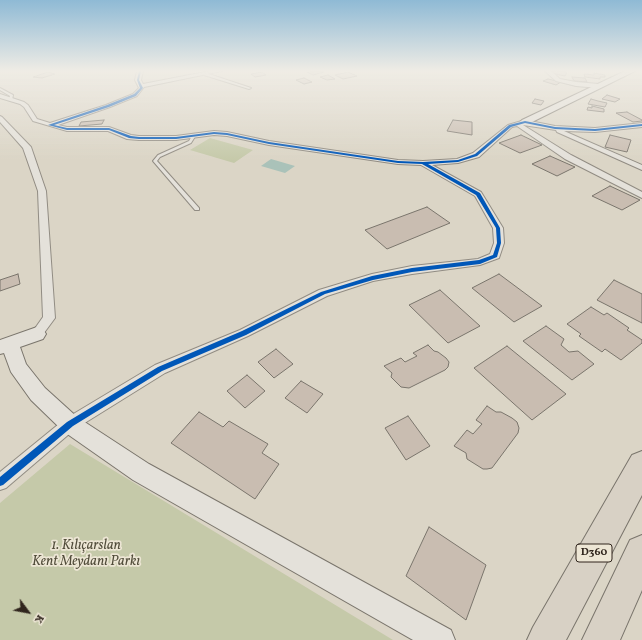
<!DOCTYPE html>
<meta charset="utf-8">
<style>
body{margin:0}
#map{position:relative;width:642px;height:640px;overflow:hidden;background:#dbd5c6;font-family:Vollkorn,serif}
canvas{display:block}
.north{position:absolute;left:8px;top:592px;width:40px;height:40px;-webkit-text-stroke:3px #ede6d5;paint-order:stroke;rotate:122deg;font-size:11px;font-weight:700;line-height:16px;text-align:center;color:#30251d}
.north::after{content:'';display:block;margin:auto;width:14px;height:18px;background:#30251d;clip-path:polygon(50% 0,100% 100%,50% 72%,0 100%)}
</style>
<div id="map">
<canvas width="642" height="640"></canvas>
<div class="north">K</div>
</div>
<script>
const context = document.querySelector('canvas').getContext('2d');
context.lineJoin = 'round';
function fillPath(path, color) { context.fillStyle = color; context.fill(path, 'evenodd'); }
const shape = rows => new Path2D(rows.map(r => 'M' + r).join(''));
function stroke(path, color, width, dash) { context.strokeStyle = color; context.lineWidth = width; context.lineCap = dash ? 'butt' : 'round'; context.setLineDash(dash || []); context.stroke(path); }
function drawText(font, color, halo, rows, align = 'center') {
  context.font = font + ' Vollkorn,serif'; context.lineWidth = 3.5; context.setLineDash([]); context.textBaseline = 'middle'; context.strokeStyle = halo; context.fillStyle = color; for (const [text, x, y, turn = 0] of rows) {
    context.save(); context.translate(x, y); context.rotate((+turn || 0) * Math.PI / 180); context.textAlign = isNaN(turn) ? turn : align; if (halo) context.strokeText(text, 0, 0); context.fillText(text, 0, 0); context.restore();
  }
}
fillPath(shape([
 [210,138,253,150,234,163,190,150],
 [70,444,393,640,0,640,0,503]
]), '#c5c9a9');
fillPath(shape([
 [271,159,295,166,285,173,261,166]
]), '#aac2b9');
const building = shape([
 [322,71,324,72,313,75,307,72,322,71],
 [552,71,559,71,567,72,565,76,550,73,552,71],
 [48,72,55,74,42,78,33,77,48,72],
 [262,72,266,75,255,77,251,74,262,72],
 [348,72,357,76,343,79,335,75,348,72],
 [594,73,605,75,605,77,600,77,600,79,585,77,584,74,594,75,594,73],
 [328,75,335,79,327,80,320,77,328,75],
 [572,77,585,78,587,82,574,81,572,77],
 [304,78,312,82,304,84,296,80,304,78],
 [548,79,561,82,556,85,543,81,548,79],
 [607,95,620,99,615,102,602,99,607,95],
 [535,99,544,101,541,105,532,103,535,99],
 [591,99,598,101,607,103,605,107,588,104,591,99],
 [592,106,604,109,604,112,587,110,588,107,592,108,592,106],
 [627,112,642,120,642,121,633,122,616,113,627,112],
 [104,120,102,124,79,126,81,122,104,120],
 [453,120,472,122,472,135,447,131,453,120],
 [521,135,542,145,520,153,499,143,521,135],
 [610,135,631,140,627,152,605,147,610,135],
 [550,156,575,167,557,176,532,164,550,156],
 [610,186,640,200,622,210,592,196,610,186],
 [427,207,450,223,387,249,365,230,427,207],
 [18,274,20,284,0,291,0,280,18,274],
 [499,274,542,306,514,322,472,288,499,274],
 [614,280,642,294,642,323,597,300,614,280],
 [440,290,480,326,448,343,409,305,440,290],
 [591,307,604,315,607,313,629,328,627,330,642,340,642,343,621,360,605,349,602,352,579,336,581,334,567,324,591,307],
 [546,326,564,339,561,345,569,352,578,351,594,364,572,380,523,341,546,326],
 [428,345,434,351,438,352,446,358,449,362,448,367,445,370,409,388,401,387,391,377,392,373,384,366,401,358,405,362,417,356,413,353,428,345],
 [507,346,566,394,532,420,474,368,507,346],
 [276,349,293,364,274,378,258,362,276,349],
 [247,375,265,391,245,408,227,391,247,375],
 [301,381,323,394,307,413,285,398,301,381],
 [487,406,496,412,501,412,512,418,517,422,519,428,518,433,492,468,487,469,483,469,467,459,466,453,454,446,467,430,473,434,482,424,476,420,487,406],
 [199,412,223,427,229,421,268,444,262,453,279,464,255,499,171,443,199,412],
 [408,416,430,446,406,460,385,428,408,416],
 [429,527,486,565,466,620,406,576,429,527]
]);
fillPath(building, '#c9bdb1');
stroke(building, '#7a756c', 1);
const lane = shape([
 [204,73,206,73,251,88,249,89,204,75,204,73],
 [0,88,13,95,12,100,9,99,10,96,0,90,0,88],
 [193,134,196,135,191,143,160,157,157,161,199,208,199,210,195,210,153,161,158,155,189,141,193,134]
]);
const street = shape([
 [137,71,143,71,141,80,143,84,210,71,222,71,144,87,137,96,110,107,58,125,67,127,109,127,131,135,139,136,176,136,214,131,227,132,269,141,398,160,423,161,457,159,473,153,508,125,525,120,555,126,595,128,642,123,642,127,595,132,564,131,642,165,642,170,557,132,556,130,523,125,571,155,642,192,642,198,565,159,517,126,512,127,479,157,458,163,432,165,481,192,503,228,504,243,499,258,480,265,412,274,373,281,327,296,248,336,165,373,75,429,6,488,0,490,0,472,65,419,155,365,240,330,319,290,372,274,412,266,478,259,490,254,494,243,493,228,475,196,421,165,398,164,269,145,227,136,214,135,176,140,139,140,127,139,108,131,67,131,33,121,24,107,20,104,0,98,0,94,24,102,28,105,37,119,50,123,106,105,133,94,139,88,135,80,137,71],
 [545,71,551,71,560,79,576,82,599,84,602,86,599,88,576,86,556,81,545,71],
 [0,116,2,117,31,147,46,191,55,318,41,337,37,339,33,337,31,334,43,317,38,191,23,148,0,122,0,116]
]);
const secondary = shape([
 [625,71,635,71,528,124,522,124,520,122,522,120,625,71],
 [37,327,43,329,46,334,43,339,20,347,26,364,45,388,77,417,149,464,451,630,455,640,413,640,133,480,63,431,31,400,11,372,4,353,0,354,0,340,37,327]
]);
const highway = shape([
 [642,451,642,495,566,640,527,640,533,627,632,455,642,451],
 [642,535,642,590,620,640,582,640,630,540,642,535]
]);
stroke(lane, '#918c83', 2);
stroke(street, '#918c83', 2);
stroke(secondary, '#7a756c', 2);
stroke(highway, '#7a756c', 2);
fillPath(lane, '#e4e1da');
fillPath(street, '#e4e1da');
fillPath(secondary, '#e4e1da');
fillPath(highway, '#d8d1c5');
fillPath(shape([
 [139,71,141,71,139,80,143,88,136,96,109,107,54,125,67,128,109,128,131,136,139,137,176,137,214,132,227,133,269,142,398,161,423,162,458,160,475,154,509,125,525,121,555,127,595,129,642,124,642,126,595,131,555,129,525,123,511,127,477,156,458,162,428,164,480,193,500,228,501,243,497,257,480,264,412,272,373,280,325,294,246,335,162,371,73,426,3,485,0,486,0,477,67,422,158,367,242,331,321,292,372,276,412,268,479,260,493,255,497,243,496,228,476,195,422,164,398,163,269,144,227,135,214,134,176,139,139,139,129,138,109,130,67,130,48,125,107,105,134,94,140,88,137,80,139,71]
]), '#0057b8');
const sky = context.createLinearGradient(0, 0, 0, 161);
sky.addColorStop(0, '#8fbad5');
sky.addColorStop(0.44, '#efece5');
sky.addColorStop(1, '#efece500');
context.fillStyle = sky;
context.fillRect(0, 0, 642, 161);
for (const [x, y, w] of [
 [594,553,36]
]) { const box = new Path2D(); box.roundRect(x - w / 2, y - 9, w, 18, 3); context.fillStyle = '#ede6d5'; context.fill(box); stroke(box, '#30251d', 1); }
drawText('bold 11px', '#30251d', null, [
 ["D360",594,553]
]);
drawText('italic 14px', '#514c3a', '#ede6d5', [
 ["1. Kılıçarslan",86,546],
 ["Kent Meydanı Parkı",86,562]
]);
</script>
